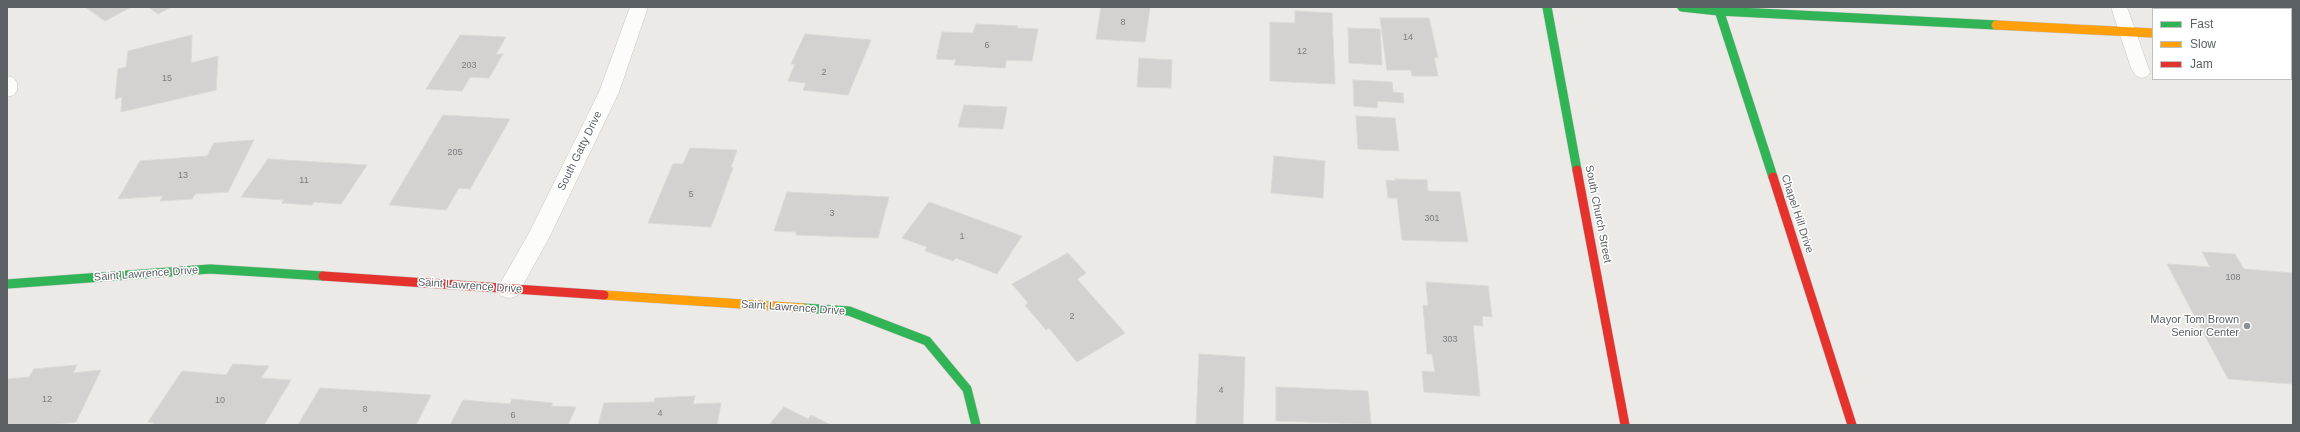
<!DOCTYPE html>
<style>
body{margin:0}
#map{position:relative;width:2300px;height:432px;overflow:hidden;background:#ebeae6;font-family:Helvetica,sans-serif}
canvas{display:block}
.frame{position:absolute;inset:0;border:8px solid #5b6064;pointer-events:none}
.legend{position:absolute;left:2152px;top:8px;width:140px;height:72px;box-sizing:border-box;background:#fff;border:1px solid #bdbfc1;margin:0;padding:5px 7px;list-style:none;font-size:12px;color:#5b6064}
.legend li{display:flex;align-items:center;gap:8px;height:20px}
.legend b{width:20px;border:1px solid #bdbfc1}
</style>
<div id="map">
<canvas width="2300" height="432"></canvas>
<div class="frame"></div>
<ul class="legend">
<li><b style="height:5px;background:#30b455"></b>Fast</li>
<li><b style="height:5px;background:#ff9f0a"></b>Slow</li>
<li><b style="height:5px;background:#e5322d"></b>Jam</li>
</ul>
</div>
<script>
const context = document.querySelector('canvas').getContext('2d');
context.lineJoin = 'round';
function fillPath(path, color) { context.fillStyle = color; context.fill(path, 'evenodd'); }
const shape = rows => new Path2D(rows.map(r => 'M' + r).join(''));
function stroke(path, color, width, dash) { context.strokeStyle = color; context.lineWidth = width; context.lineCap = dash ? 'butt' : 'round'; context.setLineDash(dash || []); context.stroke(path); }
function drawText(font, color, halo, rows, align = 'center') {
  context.font = font + ' Helvetica,sans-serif'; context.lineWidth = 3; context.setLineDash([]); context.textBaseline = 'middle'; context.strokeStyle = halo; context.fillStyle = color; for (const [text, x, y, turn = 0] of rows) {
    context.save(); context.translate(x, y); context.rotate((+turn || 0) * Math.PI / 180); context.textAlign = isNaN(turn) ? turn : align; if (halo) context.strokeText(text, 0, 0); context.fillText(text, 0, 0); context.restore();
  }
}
const building = shape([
 [85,7,131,7,105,21,85,7],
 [148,7,171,7,158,14,148,7],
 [1101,7,1150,7,1145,42,1096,39,1101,7],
 [1295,11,1332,13,1335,84,1270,81,1270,22,1295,23,1295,11],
 [1380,18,1429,18,1438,58,1434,57,1438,76,1412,76,1411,70,1387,70,1380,18],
 [976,24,1018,26,1017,28,1038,29,1032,61,1006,60,1005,68,954,65,956,60,936,59,942,32,973,33,976,24],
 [1348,28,1380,29,1382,65,1349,63,1348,28],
 [805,34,871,40,848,95,803,90,806,83,788,81,795,64,791,64,805,34],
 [192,35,191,63,218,56,216,90,121,112,122,97,115,99,118,69,126,67,128,51,192,35],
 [460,35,506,37,496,54,503,54,489,78,470,77,462,91,426,89,460,35],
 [1139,58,1172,60,1171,88,1137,87,1139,58],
 [1353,80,1392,82,1393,92,1403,93,1404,103,1378,101,1377,108,1354,106,1353,80],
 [964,105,1007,107,1003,129,958,127,964,105],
 [443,115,510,119,470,189,459,188,446,210,389,205,443,115],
 [1356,116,1395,118,1399,151,1358,149,1356,116],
 [254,140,228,192,195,194,192,199,160,201,163,196,118,199,140,161,207,156,214,143,254,140],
 [690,148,737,150,731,167,733,168,711,227,648,223,673,164,683,164,690,148],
 [1274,156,1325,161,1323,198,1271,193,1274,156],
 [268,159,367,165,341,204,314,202,312,205,281,203,284,200,241,197,268,159],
 [1395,179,1427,180,1428,191,1460,192,1468,242,1402,240,1397,198,1388,198,1386,180,1396,181,1395,179],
 [787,192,889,197,878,238,796,235,796,232,774,231,787,192],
 [929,202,1022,236,997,274,956,258,953,261,925,251,927,247,902,238,929,202],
 [2202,252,2235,254,2244,269,2293,273,2293,384,2228,379,2167,264,2210,267,2202,252],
 [1068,253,1086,273,1077,279,1125,333,1077,362,1049,328,1046,330,1025,305,1028,303,1012,284,1068,253],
 [1426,282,1488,286,1492,317,1482,316,1483,326,1473,325,1480,396,1424,392,1422,371,1435,372,1432,354,1427,354,1423,305,1428,306,1426,282],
 [1199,354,1245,357,1243,425,1196,425,1199,354],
 [233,364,269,366,261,378,291,380,264,425,153,425,154,423,148,422,182,371,226,375,233,364],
 [77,365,73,373,101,370,76,422,45,425,7,425,7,379,29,377,34,369,77,365],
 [1276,387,1368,391,1371,424,1276,421,1276,387],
 [320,388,431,395,416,425,298,425,320,388],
 [695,396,693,404,721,403,717,425,598,425,604,403,654,402,655,398,695,396],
 [512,399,553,403,551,406,576,407,568,425,450,425,463,400,510,404,512,399],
 [784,407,808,419,811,415,831,425,769,425,784,407]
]);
fillPath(building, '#d3d2d0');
stroke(building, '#dad9d5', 1);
const lane = shape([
 [2111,7,2127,7,2150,72,2148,76,2142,78,2136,76,2131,68,2111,7],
 [2249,7,2265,7,2266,9,2250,9,2249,7]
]);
const street = shape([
 [630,7,648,7,619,92,550,236,517,296,509,298,501,296,497,289,529,233,599,92,630,7],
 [7,76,14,78,17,83,17,90,14,95,7,97,7,76]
]);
const fast = shape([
 [1547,7,1577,170],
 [1682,7,1719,11,1996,25],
 [1718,7,1773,177],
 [7,284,210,269,323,276],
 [803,308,849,311,927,341,967,389,976,425]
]);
const slow = shape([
 [1996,25,2153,33],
 [2291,40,2293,41],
 [604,295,803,308]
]);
const jam = shape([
 [1577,170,1625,425],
 [1773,177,1852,425],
 [323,276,604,295]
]);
stroke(lane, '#c6c7c6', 1);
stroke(street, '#c6c7c6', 1);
stroke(fast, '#c7c8c8', 10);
stroke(slow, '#c7c8c8', 10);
stroke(jam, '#c7c8c8', 10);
fillPath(lane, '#fcfcfb');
fillPath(street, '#fcfcfb');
stroke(fast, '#30b455', 9);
stroke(slow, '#ff9f0a', 9);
stroke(jam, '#e5322d', 9);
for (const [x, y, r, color] of [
 [2247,326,4,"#8d9092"]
]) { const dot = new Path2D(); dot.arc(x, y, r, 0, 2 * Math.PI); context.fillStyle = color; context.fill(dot); stroke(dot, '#fff', 1.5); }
drawText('9px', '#7a7e80', null, [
 ["8",1123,23],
 ["14",1408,38],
 ["6",987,46],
 ["12",1302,52],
 ["203",469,66],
 ["2",824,73],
 ["15",167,79],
 ["205",455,153],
 ["13",183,176],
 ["11",304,181],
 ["5",691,195],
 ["3",832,214],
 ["301",1432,219],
 ["1",962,237],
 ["108",2233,278],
 ["2",1072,317],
 ["303",1450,340],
 ["4",1221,391],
 ["12",47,400],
 ["10",220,401],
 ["8",365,410],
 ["4",660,414],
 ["6",513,416]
]);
drawText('11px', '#5b6064', '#fff', [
 ["South Gatty Drive",580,151,-64],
 ["South Church Street",1598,214,79],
 ["Chapel Hill Drive",1797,214,72],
 ["Saint Lawrence Drive",146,274,-4],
 ["Saint Lawrence Drive",470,286,4],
 ["Saint Lawrence Drive",793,308,4]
]);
drawText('11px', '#5b6064', '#fff', [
 ["Mayor Tom Brown",2239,320],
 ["Senior Center",2239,333]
], 'right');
</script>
